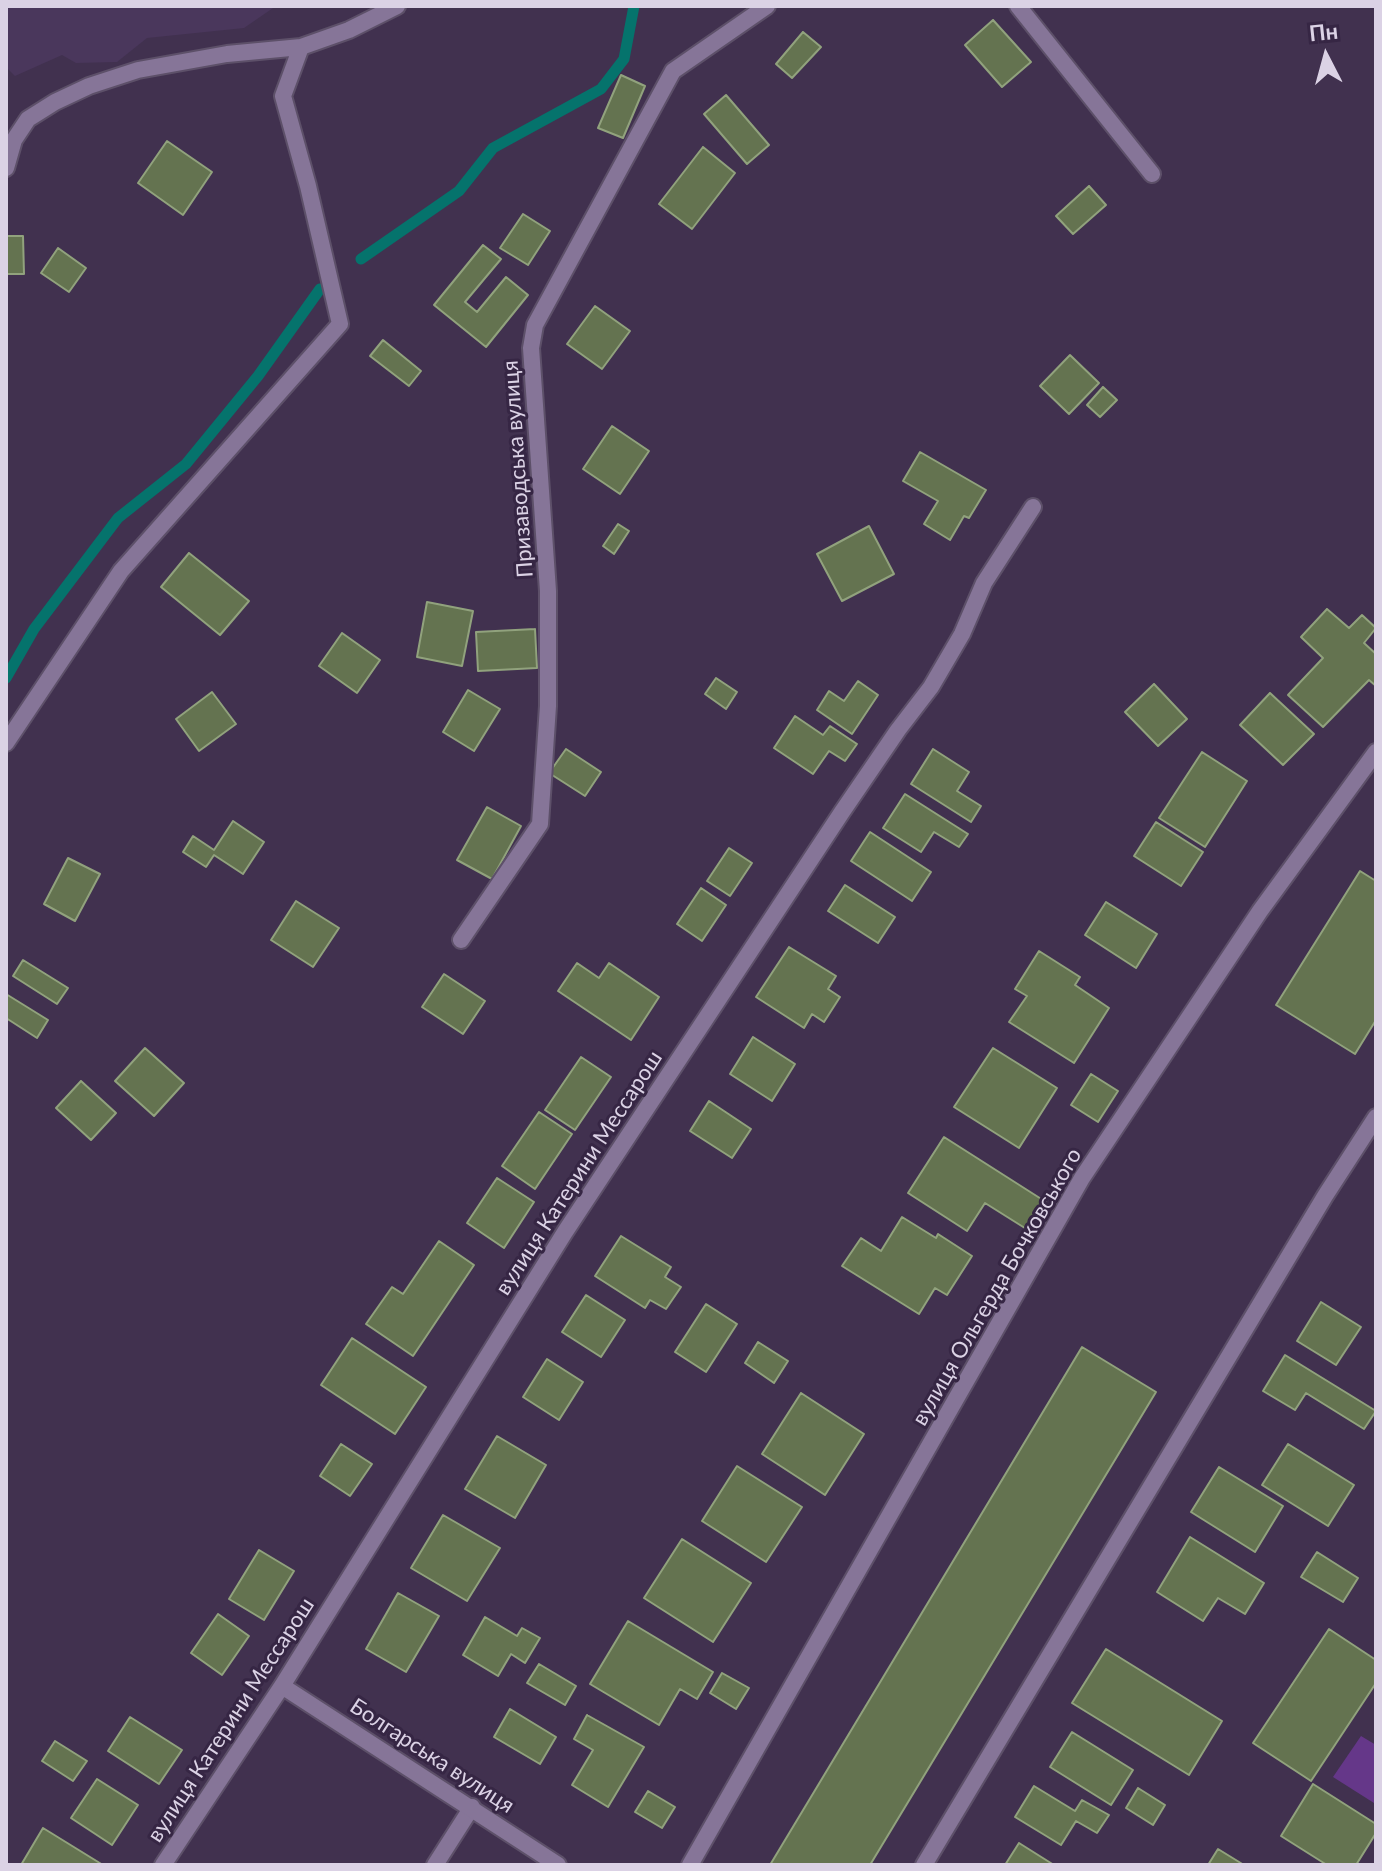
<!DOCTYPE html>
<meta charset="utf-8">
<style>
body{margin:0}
#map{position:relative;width:1382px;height:1871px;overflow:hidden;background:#41314f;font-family:Lato,sans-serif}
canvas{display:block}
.frame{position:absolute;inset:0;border:8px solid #dbd2e5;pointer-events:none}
.north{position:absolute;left:1286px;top:16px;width:80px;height:80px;-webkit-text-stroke:6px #362644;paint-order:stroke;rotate:354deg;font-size:22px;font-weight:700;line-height:32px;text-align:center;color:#dbd2e5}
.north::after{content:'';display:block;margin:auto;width:28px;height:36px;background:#dbd2e5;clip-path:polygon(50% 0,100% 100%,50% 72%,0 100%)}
</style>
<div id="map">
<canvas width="1382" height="1871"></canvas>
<div class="frame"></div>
<div class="north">Пн</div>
</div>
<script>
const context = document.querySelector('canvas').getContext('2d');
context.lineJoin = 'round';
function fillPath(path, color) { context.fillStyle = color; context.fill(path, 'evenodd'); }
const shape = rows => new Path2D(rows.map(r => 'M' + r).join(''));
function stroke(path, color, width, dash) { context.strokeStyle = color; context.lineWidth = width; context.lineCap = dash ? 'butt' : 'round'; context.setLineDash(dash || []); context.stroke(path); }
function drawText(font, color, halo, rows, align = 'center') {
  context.font = font + ' Lato,sans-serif'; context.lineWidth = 6; context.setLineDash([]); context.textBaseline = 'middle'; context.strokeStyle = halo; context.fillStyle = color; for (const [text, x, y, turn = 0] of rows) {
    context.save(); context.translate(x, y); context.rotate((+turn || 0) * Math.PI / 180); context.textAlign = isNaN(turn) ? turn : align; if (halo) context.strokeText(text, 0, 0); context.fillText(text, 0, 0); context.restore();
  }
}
fillPath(shape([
 [6,6,276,6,244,28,147,38,117,62,76,63,62,55,15,76,6,67]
]), '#4a375c');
fillPath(shape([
 [1361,1736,1376,1745,1376,1799,1374,1803,1333,1777]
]), '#653789');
stroke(shape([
 [361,259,459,191,493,148,601,89,624,59,634,6],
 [6,678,34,629,118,518,186,464,258,376,320,289]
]), '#05736c', 11);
const building = shape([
 [993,20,1031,62,1002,87,965,45,993,20],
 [803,32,821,47,792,78,776,64,803,32],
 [621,75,645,86,623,138,598,128,621,75],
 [726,95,769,145,747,164,704,114,726,95],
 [167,141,212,172,183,215,138,183,167,141],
 [703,147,735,173,692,229,659,204,703,147],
 [1089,186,1106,205,1073,234,1056,216,1089,186],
 [523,214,550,231,528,265,500,248,523,214],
 [6,236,23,236,24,274,6,274,6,236],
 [483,245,501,259,465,302,477,312,506,277,528,295,486,347,434,305,483,245],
 [58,248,86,268,69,292,41,273,58,248],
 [595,306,630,331,602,369,567,344,595,306],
 [383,340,421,371,409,386,370,356,383,340],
 [1070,355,1099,383,1069,414,1040,386,1070,355],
 [1103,387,1117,400,1100,417,1087,405,1103,387],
 [612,426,649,451,620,494,583,469,612,426],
 [920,452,986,490,969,518,964,516,950,540,924,524,938,501,903,481,920,452],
 [618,524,629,531,614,554,603,546,618,524],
 [869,526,894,574,842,601,817,554,869,526],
 [189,553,249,601,220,635,161,587,189,553],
 [427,602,473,611,462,666,417,657,427,602],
 [1327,609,1349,628,1362,615,1376,628,1364,643,1376,654,1376,686,1369,680,1323,727,1288,695,1323,658,1301,637,1327,609],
 [535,629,537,668,478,671,476,632,535,629],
 [342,633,380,660,357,693,319,666,342,633],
 [716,678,737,692,726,709,705,694,716,678],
 [858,681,878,695,852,734,817,710,829,691,844,701,858,681],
 [1154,684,1187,719,1158,746,1125,712,1154,684],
 [468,690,500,709,474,751,443,732,468,690],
 [212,692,236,724,199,751,176,719,212,692],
 [1270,693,1314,734,1283,765,1240,725,1270,693],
 [795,716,823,735,830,726,857,744,845,761,829,751,813,774,774,748,795,716],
 [566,749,601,772,585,796,549,773,566,749],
 [933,749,969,772,957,791,981,806,971,822,911,784,933,749],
 [1202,752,1247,781,1205,847,1159,818,1202,752],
 [905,794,968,834,959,847,934,832,921,852,883,828,905,794],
 [487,807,521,826,492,879,457,860,487,807],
 [233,821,264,842,243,874,214,855,206,867,183,852,193,836,214,850,233,821],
 [1156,822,1203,852,1181,886,1134,856,1156,822],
 [870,832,931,872,912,901,851,861,870,832],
 [729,848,752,863,730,896,707,881,729,848],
 [68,858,100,874,75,921,44,904,68,858],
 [1360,871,1376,881,1376,1020,1355,1054,1276,1005,1360,871],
 [845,885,895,917,878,943,828,911,845,885],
 [701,888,726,905,702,941,677,924,701,888],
 [296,901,339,928,313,967,271,940,296,901],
 [1106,902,1157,934,1136,968,1085,935,1106,902],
 [789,947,836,976,828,989,840,997,824,1022,812,1014,804,1028,756,997,789,947],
 [1039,951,1080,977,1075,985,1109,1008,1074,1063,1009,1022,1027,996,1015,989,1039,951],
 [23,960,68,988,57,1004,13,976,23,960],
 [577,963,599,978,609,963,659,997,631,1040,558,991,577,963],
 [444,974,485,1001,463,1034,422,1007,444,974],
 [6,994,48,1020,37,1038,6,1018,6,994],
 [753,1037,795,1064,772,1101,730,1074,753,1037],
 [145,1048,184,1083,154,1116,115,1081,145,1048],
 [993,1048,1057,1088,1019,1148,954,1107,993,1048],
 [581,1057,611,1077,575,1130,545,1110,581,1057],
 [1091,1074,1118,1091,1098,1122,1071,1105,1091,1074],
 [81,1081,116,1113,91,1140,56,1108,81,1081],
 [709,1101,751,1129,732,1158,690,1131,709,1101],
 [539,1112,572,1134,535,1189,502,1166,539,1112],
 [944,1137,1046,1202,1028,1230,985,1203,967,1231,908,1193,944,1137],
 [497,1178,534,1202,504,1248,467,1223,497,1178],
 [902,1217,936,1238,938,1234,972,1256,947,1295,935,1288,919,1314,842,1266,861,1238,881,1251,902,1217],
 [621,1236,671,1267,665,1277,681,1287,666,1309,650,1300,645,1308,595,1276,621,1236],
 [439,1241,474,1265,413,1356,366,1324,392,1287,403,1294,439,1241],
 [586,1295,625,1320,601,1357,562,1332,586,1295],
 [1321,1302,1361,1327,1336,1365,1297,1341,1321,1302],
 [706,1304,737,1324,706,1372,675,1352,706,1304],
 [352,1338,426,1387,395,1434,321,1385,352,1338],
 [758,1342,788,1361,774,1383,745,1363,758,1342],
 [1082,1347,1156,1392,870,1865,770,1865,1082,1347],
 [1285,1355,1376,1411,1364,1429,1306,1393,1295,1410,1263,1391,1285,1355],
 [547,1359,583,1382,559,1420,523,1397,547,1359],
 [801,1393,864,1434,825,1495,762,1454,801,1393],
 [497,1436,546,1465,515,1518,465,1489,497,1436],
 [341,1444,372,1464,350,1496,320,1476,341,1444],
 [1288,1444,1354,1485,1328,1526,1262,1485,1288,1444],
 [737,1466,802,1507,766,1562,702,1521,737,1466],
 [1219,1467,1283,1506,1255,1552,1191,1512,1219,1467],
 [443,1515,500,1548,467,1601,411,1568,443,1515],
 [1190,1537,1264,1583,1245,1614,1218,1598,1203,1621,1157,1592,1190,1537],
 [682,1539,751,1583,713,1642,644,1598,682,1539],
 [259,1550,294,1571,264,1620,229,1599,259,1550],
 [1317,1552,1358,1578,1343,1602,1301,1577,1317,1552],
 [398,1593,439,1616,406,1672,366,1649,398,1593],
 [218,1614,249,1636,222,1675,191,1653,218,1614],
 [485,1617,517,1636,522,1628,540,1638,525,1663,511,1654,498,1676,463,1655,485,1617],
 [628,1621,713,1672,697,1699,680,1689,659,1725,590,1684,628,1621],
 [1329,1629,1376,1660,1376,1683,1311,1781,1253,1743,1329,1629],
 [1106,1649,1222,1721,1189,1775,1072,1703,1106,1649],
 [539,1664,576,1686,565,1705,527,1683,539,1664],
 [722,1673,749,1688,736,1709,710,1693,722,1673],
 [510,1709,556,1737,540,1764,494,1737,510,1709],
 [587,1715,644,1747,608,1807,572,1785,593,1750,574,1739,587,1715],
 [130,1717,182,1750,159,1784,108,1751,130,1717],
 [1072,1732,1133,1770,1111,1805,1050,1767,1072,1732],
 [55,1741,87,1761,73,1781,42,1761,55,1741],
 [97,1779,138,1805,112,1845,71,1818,97,1779],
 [1313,1784,1376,1824,1376,1833,1356,1865,1327,1865,1281,1836,1313,1784],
 [1034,1786,1075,1811,1082,1800,1109,1815,1097,1833,1076,1821,1061,1845,1015,1817,1034,1786],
 [1138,1788,1165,1805,1153,1825,1126,1808,1138,1788],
 [648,1791,675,1807,662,1828,635,1812,648,1791],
 [43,1828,103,1865,21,1865,43,1828],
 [1019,1843,1054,1865,1005,1865,1019,1843],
 [1218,1849,1244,1865,1208,1865,1218,1849]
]);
fillPath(building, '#647350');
stroke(building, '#91a27d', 2);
const service = shape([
 [435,1865,472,1807]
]);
const minor = shape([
 [1018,6,1152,174],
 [6,168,14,140,28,119,55,102,89,86,138,70,227,54,301,47,349,30,397,6],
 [6,743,121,571,340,324,308,186,283,96,301,47],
 [461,940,540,824,548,706,548,591,531,348,535,325,673,71,767,6],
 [282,1686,558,1865],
 [163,1865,282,1686,565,1232,842,812,898,730,931,687,962,634,984,583,1033,507],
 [690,1865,1082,1178,1260,911,1376,752],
 [924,1865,1325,1196,1376,1117]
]);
stroke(service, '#5d5069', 20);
stroke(minor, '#5d5069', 20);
stroke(service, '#867598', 16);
stroke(minor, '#867598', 16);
drawText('22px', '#dbd2e5', '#362644', [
 ["Призаводська вулиця",518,469,-94],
 ["вулиця Катерини Мессарош",579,1173,-57],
 ["вулиця Ольгерда Бочковського",997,1287,-60],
 ["вулиця Катерини Мессарош",231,1720,-57],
 ["Болгарська вулиця",432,1756,33]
]);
</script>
